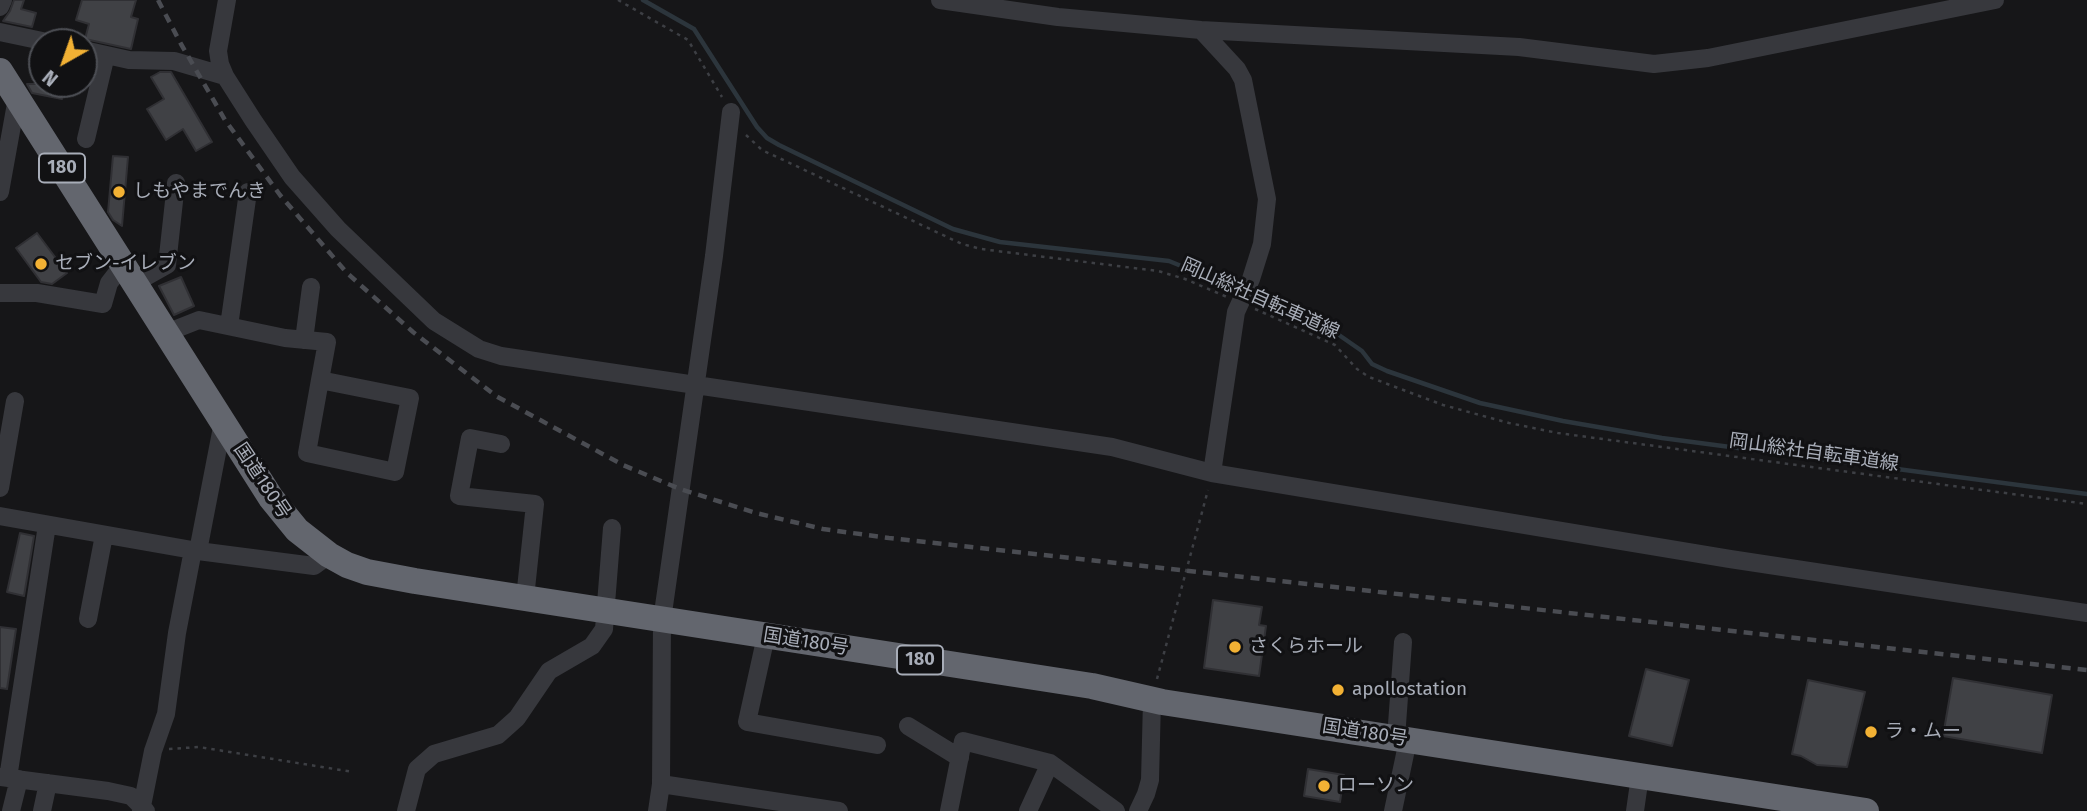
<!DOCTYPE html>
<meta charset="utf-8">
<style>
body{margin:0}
#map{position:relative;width:2087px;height:811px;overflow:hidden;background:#161618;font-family:"Fira Sans",sans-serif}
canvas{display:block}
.north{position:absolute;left:28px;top:28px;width:70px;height:70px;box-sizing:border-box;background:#111113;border:2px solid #4d4f55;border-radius:50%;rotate:220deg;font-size:19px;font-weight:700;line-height:28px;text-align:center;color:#a8adb8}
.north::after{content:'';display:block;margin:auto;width:24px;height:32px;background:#f2b134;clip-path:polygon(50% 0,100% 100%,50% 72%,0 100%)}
</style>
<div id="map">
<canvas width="2087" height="811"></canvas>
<div class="north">N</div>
</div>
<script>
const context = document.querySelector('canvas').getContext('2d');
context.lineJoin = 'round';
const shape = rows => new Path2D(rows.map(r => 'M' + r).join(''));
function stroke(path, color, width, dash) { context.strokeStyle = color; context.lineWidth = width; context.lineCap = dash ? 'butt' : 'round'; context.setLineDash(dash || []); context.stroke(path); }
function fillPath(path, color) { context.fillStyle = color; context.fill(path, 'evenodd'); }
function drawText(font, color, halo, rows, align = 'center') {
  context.font = font + ' "Fira Sans","Noto Sans JP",sans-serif'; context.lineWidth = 6; context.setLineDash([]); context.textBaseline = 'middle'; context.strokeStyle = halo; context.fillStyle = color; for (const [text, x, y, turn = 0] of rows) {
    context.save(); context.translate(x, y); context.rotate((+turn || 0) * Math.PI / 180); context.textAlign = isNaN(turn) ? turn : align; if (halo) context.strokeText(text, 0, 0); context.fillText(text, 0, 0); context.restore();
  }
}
stroke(shape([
 [643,0,694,29,757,127,767,138,779,145,953,229,1000,242,1169,261,1240,290],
 [1248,294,1326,326,1362,351,1372,364,1387,371,1480,403,1563,421,1662,438,2087,494]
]), '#2c353c', 4.5);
const building = shape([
 [14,0,24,0,21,9,36,13,32,27,3,21,10,11,14,0],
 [82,0,136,0,131,17,138,19,131,49,85,39,89,24,76,20,82,0],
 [160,72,171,72,212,142,196,151,183,129,166,140,147,109,164,99,151,77,160,72],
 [27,84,65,84,62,99,32,93,27,84],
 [113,156,128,157,122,226,113,220,108,212,113,156],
 [37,233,67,273,52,284,41,282,16,248,37,233],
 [181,277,194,306,174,315,159,286,181,277],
 [20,533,34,536,24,596,7,592,20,533],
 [1213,600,1262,607,1259,625,1266,626,1259,676,1204,668,1213,600],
 [0,627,16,629,7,689,0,688,0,627],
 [1646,669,1689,680,1672,746,1629,736,1646,669],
 [1953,678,2052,695,2042,753,1943,736,1953,678],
 [1808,680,1865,692,1847,767,1817,765,1801,756,1792,754,1808,680],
 [1308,769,1344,775,1340,802,1304,796,1308,769]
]);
fillPath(building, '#404145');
stroke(building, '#303034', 2);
stroke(shape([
 [618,0,688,40,722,97],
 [746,135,762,150,962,244,981,249,1158,271,1185,279,1227,297],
 [1255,309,1335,345,1357,369,1369,377,1443,405,1509,423,1558,433,2087,504],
 [1157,679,1208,490],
 [169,749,199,747,353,772]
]), '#3d3f44', 2.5, [3.5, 5]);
stroke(shape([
 [227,0,218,51,220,64,225,76,253,120,292,177,338,229,434,321,479,349,501,356,1112,447,1212,473,1730,559,2087,613],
 [940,0,1058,17,1201,30,1519,47,1654,64,1708,58,1995,0],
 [0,7,3,0],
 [1201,30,1237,69,1243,80,1267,199,1262,244,1251,279,1236,312,1212,473],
 [0,32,47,42],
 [84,50,129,60,174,61,225,76],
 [86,139,106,55],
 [0,192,17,98],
 [135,283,167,265,176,183],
 [0,293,37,293,103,304,109,283,123,265],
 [229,326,248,192],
 [166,333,199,320,285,338,327,342,320,380,307,453,395,472,410,398,320,380],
 [304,340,311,287],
 [501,444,470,438,459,496,535,504,525,598],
 [0,488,15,401],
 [0,516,198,551,314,566,329,555],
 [198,551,223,422],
 [88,619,104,535],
 [766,636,747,722,877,745],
 [908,726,960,758],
 [1396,738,1403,642],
 [0,777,108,791,131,796,146,811],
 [8,778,47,525],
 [661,784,839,811],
 [11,811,19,779],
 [42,811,48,783],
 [141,811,153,751,166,714,177,633,193,550],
 [406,811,417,769,434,754,498,735,517,718,549,671,592,646,604,629,612,528],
 [657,811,661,784,662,620,714,256,731,112],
 [949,811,963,741,1050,763,1116,811],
 [1028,811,1050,763],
 [1138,811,1146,794,1150,780,1152,700],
 [1393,811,1408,740],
 [1635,811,1640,776]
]), '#37383d', 18);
stroke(shape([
 [0,71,271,498,297,530,329,555,347,565,367,572,415,581,1092,686,1162,702,1866,811]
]), '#63666e', 26);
stroke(shape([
 [158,0,181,44,225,120,280,195,347,273,413,332,496,396,623,465,680,489,756,513,823,529,889,538,2087,670]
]), '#4a4c52', 4.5, [9, 7]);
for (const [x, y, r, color] of [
 [119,192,7,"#f2b134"],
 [41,264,7,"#f2b134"],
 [1235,647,7,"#f2b134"],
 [1338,690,7,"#f2b134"],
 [1871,732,7,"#f2b134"],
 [1324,786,7,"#f2b134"]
]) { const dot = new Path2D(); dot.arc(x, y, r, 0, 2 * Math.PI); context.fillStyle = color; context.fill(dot); stroke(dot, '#111113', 2.5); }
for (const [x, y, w] of [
 [62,168,46],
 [920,660,46]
]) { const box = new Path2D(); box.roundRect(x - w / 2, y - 14.5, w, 29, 5); context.fillStyle = '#111113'; context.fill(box); stroke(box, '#a8adb8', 2); }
drawText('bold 18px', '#a8adb8', null, [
 ["180",62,168],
 ["180",920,660]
]);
drawText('19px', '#a8adb8', '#111113', [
 ["しもやまでんき",133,192],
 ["セブン-イレブン",55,264],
 ["さくらホール",1249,647],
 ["apollostation",1352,690],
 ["ラ・ムー",1885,732],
 ["ローソン",1338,786]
], 'left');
drawText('19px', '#a8adb8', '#111113', [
 ["岡山総社自転車道線",1260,299,24],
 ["岡山総社自転車道線",1814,453,8],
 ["国道180号",262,481,56],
 ["国道180号",806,642,9],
 ["国道180号",1365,733,9]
]);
</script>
